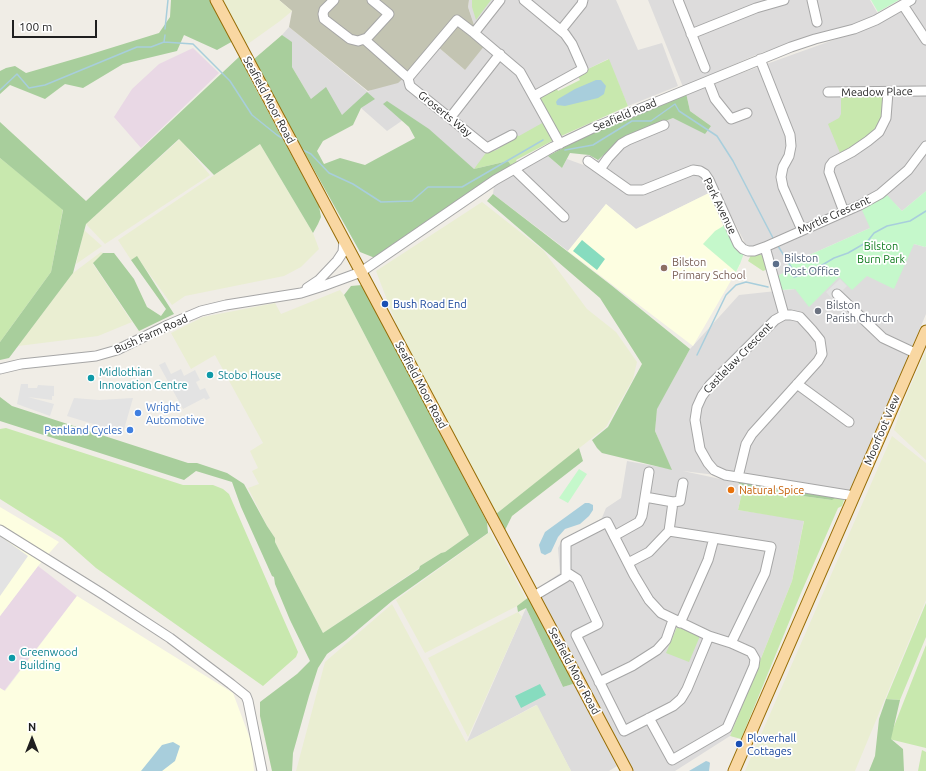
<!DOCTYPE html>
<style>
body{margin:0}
#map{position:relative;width:926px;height:771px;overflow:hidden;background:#f0ede6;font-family:Ubuntu,sans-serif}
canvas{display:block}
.north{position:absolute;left:12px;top:719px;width:40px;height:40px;-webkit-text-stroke:3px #fff;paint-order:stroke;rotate:0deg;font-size:11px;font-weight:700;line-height:16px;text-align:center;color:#1f1f1f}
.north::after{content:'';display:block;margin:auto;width:14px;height:18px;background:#1f1f1f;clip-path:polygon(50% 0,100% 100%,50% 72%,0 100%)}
.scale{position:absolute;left:12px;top:20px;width:85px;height:18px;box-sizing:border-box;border:2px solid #1f1f1f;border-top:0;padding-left:5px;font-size:12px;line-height:14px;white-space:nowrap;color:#1f1f1f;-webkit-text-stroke:3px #fff;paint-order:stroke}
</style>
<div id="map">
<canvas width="926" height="771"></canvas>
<div class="north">N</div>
<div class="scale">100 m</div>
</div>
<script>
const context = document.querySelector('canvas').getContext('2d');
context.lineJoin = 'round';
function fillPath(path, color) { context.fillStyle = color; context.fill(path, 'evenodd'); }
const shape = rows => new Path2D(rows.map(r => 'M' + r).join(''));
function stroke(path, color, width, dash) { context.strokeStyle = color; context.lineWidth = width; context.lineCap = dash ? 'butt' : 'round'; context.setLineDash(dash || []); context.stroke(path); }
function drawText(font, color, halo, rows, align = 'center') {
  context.font = font + ' Ubuntu,sans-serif'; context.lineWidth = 3.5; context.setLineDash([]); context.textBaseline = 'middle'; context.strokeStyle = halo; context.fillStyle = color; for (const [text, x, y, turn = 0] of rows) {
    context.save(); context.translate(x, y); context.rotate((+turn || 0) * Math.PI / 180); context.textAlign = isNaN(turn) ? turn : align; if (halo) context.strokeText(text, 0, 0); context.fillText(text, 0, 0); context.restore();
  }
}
fillPath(shape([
 [469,0,616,0,638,50,662,43,678,86,628,106,608,59,531,98,545,126,472,171,403,120,387,131,361,108,342,116,311,99,292,67,292,43,282,35,289,27,368,92,438,47,465,70,475,28,468,7],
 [648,0,870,0,878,14,852,26,816,35,758,54,683,87],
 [913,0,926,0,926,191,902,211,886,195,870,228,787,265,788,271,777,276,745,243,718,190,711,192,636,229,606,204,568,251,493,194,494,186,548,156,562,168,567,159,589,167,622,138,673,118,711,126,690,111,686,93,861,30],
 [914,244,925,247,926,246,926,314,853,490,846,491,683,471,739,483,743,488,738,510,804,520,792,581,730,736,675,771,632,771,537,589,560,573,558,548,562,540,601,520,606,508,621,498,627,461,671,469,655,431,657,408,690,349,739,295,795,289,839,276,867,276],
 [526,608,563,687,576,683,617,766,609,771,571,771,536,705,467,742]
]), '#dddcdc');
fillPath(shape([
 [193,48,219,73,141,148,114,117,132,89,159,64],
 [38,566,77,596,4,691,0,688,0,616]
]), '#e9d8e5');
fillPath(shape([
 [711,192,733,244,740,265,693,346,568,251,606,204,636,229],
 [0,507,59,542,38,566,0,616],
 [77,596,233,693,252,744,254,771,0,771,0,688,5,691]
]), '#fdfee1');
fillPath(shape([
 [279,0,469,0,468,7,475,28,485,45,465,70,438,47,398,83,368,91,289,27,292,11]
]), '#c3c4b2');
fillPath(shape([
 [223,0,279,0,292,11,280,21,245,46],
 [180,139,210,175,105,244,86,224],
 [260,144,313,233,319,249,301,267,284,276,185,296,172,305,137,257,131,260,118,240],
 [482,202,543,250,587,309,616,332,637,362,633,379,606,427,496,514,397,326,376,271],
 [84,230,102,246,76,264],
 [101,252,103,253,93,264,132,322,98,336,18,346,73,273],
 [340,290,344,295,469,535,445,552,441,553,420,566,419,568,323,633,279,550,275,542,275,538,267,526,248,488,259,484,252,471,258,468,250,451,263,443,215,355,191,369,171,333,203,317,275,303,281,314],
 [926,351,926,460,894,430,903,403],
 [892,436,926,463,926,600,855,771,745,771],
 [490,532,527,601,425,653,396,600],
 [392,604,466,742,537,705,571,771,296,771,325,662],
 [518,612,522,617,468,737,428,658]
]), '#eaeed2');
fillPath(shape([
 [472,0,491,0,476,20,472,7],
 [609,59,628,106,559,137,539,99,540,95,556,87,558,91,580,80,578,76,588,71,588,69],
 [877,95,881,95,884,98,883,117,877,129,843,154,840,153,828,124,839,118,841,114,841,97,875,96],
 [544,122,554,140,516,160,517,162,511,165,508,161,474,169,488,150,492,148,494,151,500,148,498,144,516,135,519,136],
 [0,158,63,209,51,272,0,342],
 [756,253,764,256,768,269,763,271,748,261,751,255],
 [6,428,183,485,213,485,223,489,229,494,283,618,298,652,296,657,263,686,96,568,62,538,0,499,0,429],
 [743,488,832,500,833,495,842,497,844,500,842,506,838,508,801,593,741,739,730,736,792,581,804,521,738,510],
 [926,603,926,637,900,700,886,699],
 [677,627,700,636,689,662,666,653],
 [926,645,926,748,889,739],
 [922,750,926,752,926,771,918,771]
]), '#c8e8ae');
fillPath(shape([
 [171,0,212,0,233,41,217,50,184,35,177,51,123,64,83,88,65,84,45,99,10,85,0,94,0,71,6,68,15,66,26,73,88,55,159,33,170,17],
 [282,35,292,42,292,67,311,99,326,87,342,115,367,92,375,99,361,108,353,125,323,141,317,151,324,164,340,158,365,165,415,138,409,127,383,104,387,101,429,129,474,169,508,161,511,165,375,258,360,252,260,73,254,59],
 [240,56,250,78,319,206,321,217,318,224,313,233,260,144,214,175,179,139,86,224,73,273,9,358,0,360,0,342,51,272,63,210,0,158,0,122,86,201],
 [686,93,690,111,711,126,705,134,673,118,622,138,598,160,589,155,570,153,562,168,548,156,580,139],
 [493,194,611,285,690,349,657,409,655,431,672,470,602,453,597,448,592,440,608,427,642,364,600,298,487,201],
 [103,253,114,253,134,279,147,307,161,316,166,309,131,260,137,256,174,314,139,331,93,263],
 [362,285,487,522,488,533,392,601,346,640,327,654,318,668,309,696,293,753,292,771,272,771,260,716,260,702,297,674,310,661,290,620,275,584,274,577,272,576,241,507,232,482,196,471,184,480,0,421,0,397,12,406,188,463,197,463,227,473,244,484,267,526,275,538,275,542,279,550,323,633,419,569,420,566,441,553,445,552,469,535,344,295,351,286],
 [579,448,583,461,512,516,505,530,496,514],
 [736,480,833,495,835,498,832,500,743,488],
 [529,597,576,683,563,687,526,608,518,612,517,606],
 [886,699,900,700,891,739,903,749,904,771,869,771,875,756,879,719]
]), '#a8ce9c');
fillPath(shape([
 [871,0,899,0,878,12],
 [926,191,926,246,925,247,914,244,894,289,867,276,852,290,839,277,809,307,795,289,782,290,777,276,788,271,787,265,870,228,862,210,887,195,902,211],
 [725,225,744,253,740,264,736,272,703,244,715,231],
 [579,469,587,474,568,503,559,498]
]), '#c5f8cb');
fillPath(shape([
 [582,240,605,259,597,270,573,251],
 [540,684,546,695,521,708,515,696]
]), '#87dcbf');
fillPath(shape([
 [840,279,847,286,833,300,826,292],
 [165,362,171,374,181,369,184,376,195,370,200,380,196,382,200,390,205,388,210,398,206,400,204,398,183,409,159,365],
 [21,384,28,384,28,388,37,388,38,385,54,386,54,396,52,396,52,400,28,397,54,404,50,416,17,404],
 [74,398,99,400,133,398,123,433,67,416],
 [0,536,28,556,0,596]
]), '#e3e3e3');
fillPath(shape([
 [596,80,601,80,606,86,604,94,598,98,565,106,557,105,556,102,558,99,575,89],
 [585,503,589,503,593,505,593,510,589,516,580,524,565,529,558,537,551,552,545,555,541,553,539,545,545,532],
 [173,742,180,746,175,761,162,771,141,771,162,745],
 [706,761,709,762,710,763,709,771,689,771]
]), '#a8cedc');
stroke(shape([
 [165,29,168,0],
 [164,42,165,35],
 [0,90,17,74,29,88,45,85,137,47,151,47,164,42,193,44,230,81,252,115,277,135,285,140],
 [301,149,311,154,329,173,353,184,381,202,412,201,428,187,462,187,543,140],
 [565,150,593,145,632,121,651,121,675,104,679,111,717,136,733,161,773,238],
 [778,246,793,270,800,275],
 [794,277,807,274,834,258,848,253,867,242,874,233,887,226,910,221,926,211],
 [697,355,726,295,736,285,746,282,768,287]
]), '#a8cedc', 1.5);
const minor = shape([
 [334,0,324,10,323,14,324,19,350,39,358,41,367,38,389,14,372,0],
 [500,0,474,33,520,72,560,144],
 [524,0,565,34,572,44,583,69,534,96],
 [678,0,705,68],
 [812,0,817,22],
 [903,5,926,40],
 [561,30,582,4,583,0],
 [691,34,756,8,784,0],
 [364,39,408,78],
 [760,59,790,135,791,146,789,156,783,167,781,177,783,187,802,230],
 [408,78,410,86,487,148,512,135],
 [408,78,457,20,474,33],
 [708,81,715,99,731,119,747,113],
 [828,92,926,91],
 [450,118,500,54],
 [588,161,629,190,643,190,693,170,700,171,705,174,709,180,738,244,743,249,748,251,754,251,765,247,860,205,880,194,908,170,926,146],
 [514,169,564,217],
 [600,169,608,158,621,144,628,140,664,125],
 [844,212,829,172,830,166,833,162,852,152,868,141,879,132,886,118,888,92],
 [765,247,784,315],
 [307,288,319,280,337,261,343,252,344,240],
 [837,294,883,338,915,353],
 [0,369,21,364,96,356,117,350,168,325,201,311,226,305,301,293,323,286,361,272,495,180,553,147,593,128,791,47,815,39,854,29,876,20,911,0],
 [797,384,849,422],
 [738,477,746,444,752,434,818,361,822,354,820,340,812,330,800,317,791,315,784,315,775,320,710,385,702,396,697,407,695,420,700,449,708,463,714,470,725,475,854,496],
 [645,497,649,472],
 [673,502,680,501,683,483],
 [0,530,101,593,170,638,231,684,246,696,248,701,262,771],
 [669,531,771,547,765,573,731,643],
 [614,536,639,522,642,516,645,497,673,502,669,531,649,552,628,563],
 [566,572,577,579,598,624,576,635,624,731,673,706,681,699,687,689,709,636],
 [534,596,566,577,566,543,607,522,634,575,649,600,661,613,709,636,731,643,751,652,755,659,754,666,727,728,672,760,649,718],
 [680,623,708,560,714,538],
 [599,682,632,666,657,650,666,640,673,620]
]);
const major = shape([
 [216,0,627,771],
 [734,771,926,331]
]);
stroke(minor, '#a6a6a6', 11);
stroke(major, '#966c05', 13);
stroke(minor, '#fff', 9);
stroke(major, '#f9d7a2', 11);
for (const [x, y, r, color] of [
 [776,264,4,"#5c6f8a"],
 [664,268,4,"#8d6e63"],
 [385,304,4,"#1a4fb4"],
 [818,311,4,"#6b7280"],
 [210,375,4,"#0f9aa8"],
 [91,378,4,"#0f9aa8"],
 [138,413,4,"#3f7fe0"],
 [130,430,4,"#3f7fe0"],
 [731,490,4,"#e8710a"],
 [12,658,4,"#0f9aa8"],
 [739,744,4,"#1a4fb4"]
]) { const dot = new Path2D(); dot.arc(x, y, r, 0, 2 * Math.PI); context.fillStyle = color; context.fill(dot); stroke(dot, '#fff', 1.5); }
drawText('11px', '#1f1f1f', '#fff', [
 ["Meadow Place",877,92,-1],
 ["Seafield Moor Road",269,100,62],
 ["Groserts Way",445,114,39],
 ["Seafield Road",625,115,-23],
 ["Park Avenue",720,206,64],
 ["Myrtle Crescent",834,215,-24],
 ["Bush Farm Road",151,334,-24],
 ["Castlelaw Crescent",738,358,-46],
 ["Seafield Moor Road",421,385,62],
 ["Moorfoot View",882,430,-67],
 ["Seafield Moor Road",574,671,62]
]);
drawText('11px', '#0f7b1d', '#fff', [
 ["Bilston",881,246],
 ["Burn Park",881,259]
]);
drawText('11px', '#4e5e75', '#fff', [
 ["Bilston",784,258],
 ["Post Office",784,271]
], 'left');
drawText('11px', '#785e54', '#fff', [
 ["Bilston",672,262],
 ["Primary School",672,275]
], 'left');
drawText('11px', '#164399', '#fff', [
 ["Bush Road End",393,304],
 ["Ploverhall",747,738],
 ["Cottages",747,751]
], 'left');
drawText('11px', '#5b616d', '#fff', [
 ["Bilston",826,305],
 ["Parish Church",826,318]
], 'left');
drawText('11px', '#0d838f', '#fff', [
 ["Midlothian",99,372],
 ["Innovation Centre",99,385],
 ["Stobo House",218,375],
 ["Greenwood",20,652],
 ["Building",20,665]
], 'left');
drawText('11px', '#366cbe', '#fff', [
 ["Wright",146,407],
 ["Automotive",146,420],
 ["Pentland Cycles",122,430,"right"]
], 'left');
drawText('11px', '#c56008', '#fff', [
 ["Natural Spice",739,490]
], 'left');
</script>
